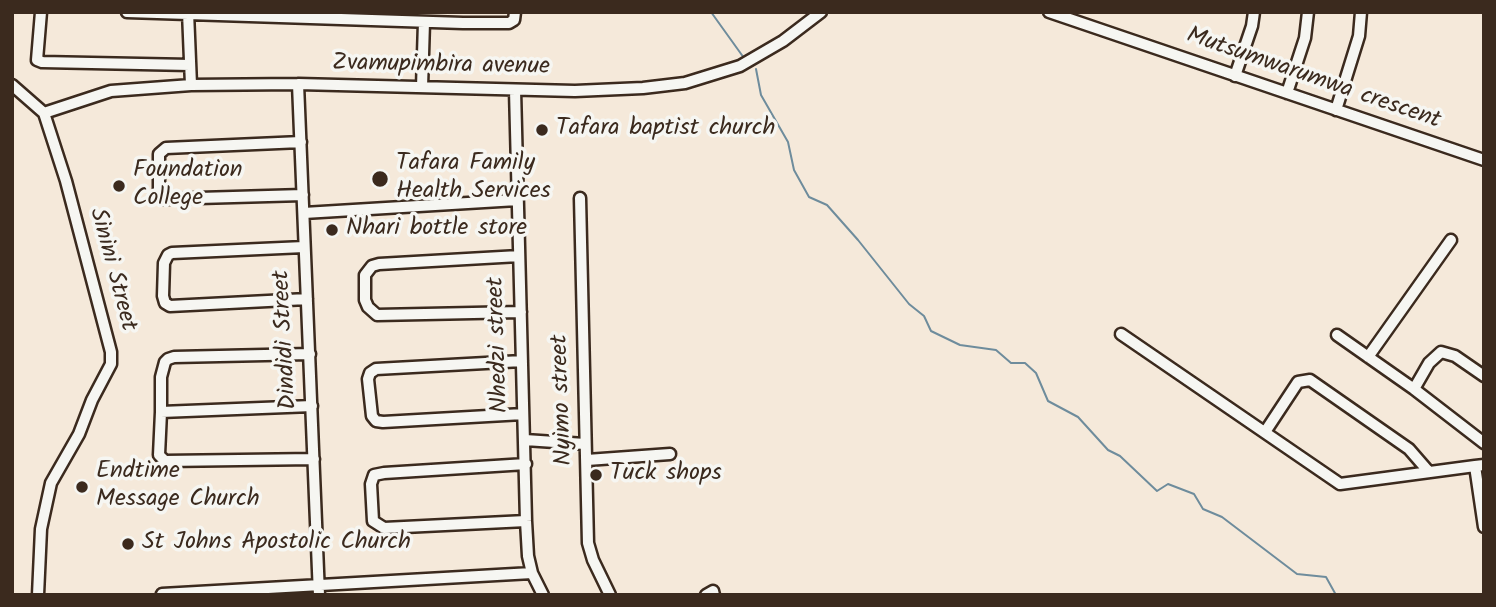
<!DOCTYPE html>
<style>
body{margin:0}
#map{position:relative;width:1496px;height:607px;overflow:hidden;background:#f5e9da;font-family:Kalam,sans-serif}
canvas{display:block}
.frame{position:absolute;inset:0;border:14px solid #3b2a1e;pointer-events:none}
</style>
<div id="map">
<canvas width="1496" height="607"></canvas>
<div class="frame"></div>
</div>
<script>
const context = document.querySelector('canvas').getContext('2d');
context.lineJoin = 'round';
const shape = rows => new Path2D(rows.map(r => 'M' + r).join(''));
function stroke(path, color, width, dash) { context.strokeStyle = color; context.lineWidth = width; context.lineCap = dash ? 'butt' : 'round'; context.setLineDash(dash || []); context.stroke(path); }
function drawText(font, color, halo, rows, align = 'center') {
  context.font = font + ' Kalam,sans-serif'; context.lineWidth = 7; context.setLineDash([]); context.textBaseline = 'middle'; context.strokeStyle = halo; context.fillStyle = color; for (const [text, x, y, turn = 0] of rows) {
    context.save(); context.translate(x, y); context.rotate((+turn || 0) * Math.PI / 180); context.textAlign = isNaN(turn) ? turn : align; if (halo) context.strokeText(text, 0, 0); context.fillText(text, 0, 0); context.restore();
  }
}
stroke(shape([
 [711,12,744,58],
 [756,69,761,95,788,142,794,170,809,197,827,205,858,240,909,304,924,316,931,331,960,345,996,350,1011,363,1025,363,1036,373,1048,401,1078,417,1108,450,1120,456,1157,491,1168,484,1194,494,1203,509,1222,517,1297,574,1326,577,1336,595],
 [1339,595,1351,595]
]), '#6e8c9c', 2);
const minor = shape([
 [41,12,37,60,42,62,190,65],
 [127,12,463,23,509,23,514,20,515,12],
 [188,12,191,85],
 [1049,12,1484,160],
 [1235,76,1252,26,1254,12],
 [298,84,319,595],
 [12,85,44,113],
 [422,87,424,22],
 [515,90,526,521,528,556,532,573,543,595],
 [1287,93,1305,38,1308,12],
 [1336,110,1359,36,1361,12],
 [44,113,111,91,191,85,298,84,575,91,643,88,685,83,740,66,783,41,821,12],
 [301,142,166,148,159,154,159,193,164,199,303,195],
 [580,198,588,543,593,560,610,595],
 [304,213,517,200],
 [304,247,172,253,168,255,164,263,163,296,165,303,170,306,307,299],
 [519,256,379,264,372,266,365,275,365,300,368,307,377,315,521,312],
 [1121,334,1340,484,1475,466],
 [1337,335,1414,389],
 [310,354,174,357,168,359,165,362,161,377,161,412,312,406],
 [1368,357,1451,240],
 [522,361,376,369,370,373,368,379,372,416,376,421,383,422,523,414],
 [1484,376,1455,356,1441,352,1429,363,1414,389,1484,443],
 [161,412,159,455,165,461,314,459],
 [1265,432,1298,382,1310,380,1409,449,1429,472],
 [525,440,585,444],
 [587,460,670,454],
 [526,464,384,473,374,475,371,484,373,521,384,528,526,521],
 [1484,465,1475,466,1484,527],
 [162,594,532,573],
 [38,595,41,529,51,483,79,434,92,400,111,364,111,352,66,181,44,113],
 [706,595,713,591,714,595]
]);
stroke(minor, '#3b2a1e', 15);
stroke(minor, '#f6f6f2', 10);
for (const [x, y, r, color] of [
 [542,130,7,"#3b2a1e"],
 [380,179,9,"#3b2a1e"],
 [119,186,7,"#3b2a1e"],
 [332,230,7,"#3b2a1e"],
 [596,475,7,"#3b2a1e"],
 [82,487,7,"#3b2a1e"],
 [128,544,7,"#3b2a1e"]
]) { const dot = new Path2D(); dot.arc(x, y, r, 0, 2 * Math.PI); context.fillStyle = color; context.fill(dot); stroke(dot, '#f6f6f2', 2.5); }
drawText('24px', '#3b2a1e', '#f6f6f2', [
 ["Zvamupimbira avenue",441,67,1],
 ["Mutsumwarumwa crescent",1313,80,19],
 ["Sinini Street",111,270,75],
 ["Dindidi Street",287,340,-93],
 ["Nhedzi street",500,345,-92],
 ["Nyimo street",564,400,-92]
]);
drawText('24px', '#3b2a1e', '#f6f6f2', [
 ["Tafara baptist church",556,130],
 ["Tafara Family",396,165],
 ["Health Services",396,193],
 ["Foundation",133,172],
 ["College",133,200],
 ["Nhari bottle store",346,230],
 ["Endtime",96,473],
 ["Message Church",96,501],
 ["Tuck shops",610,475],
 ["St Johns Apostolic Church",142,544]
], 'left');
</script>
